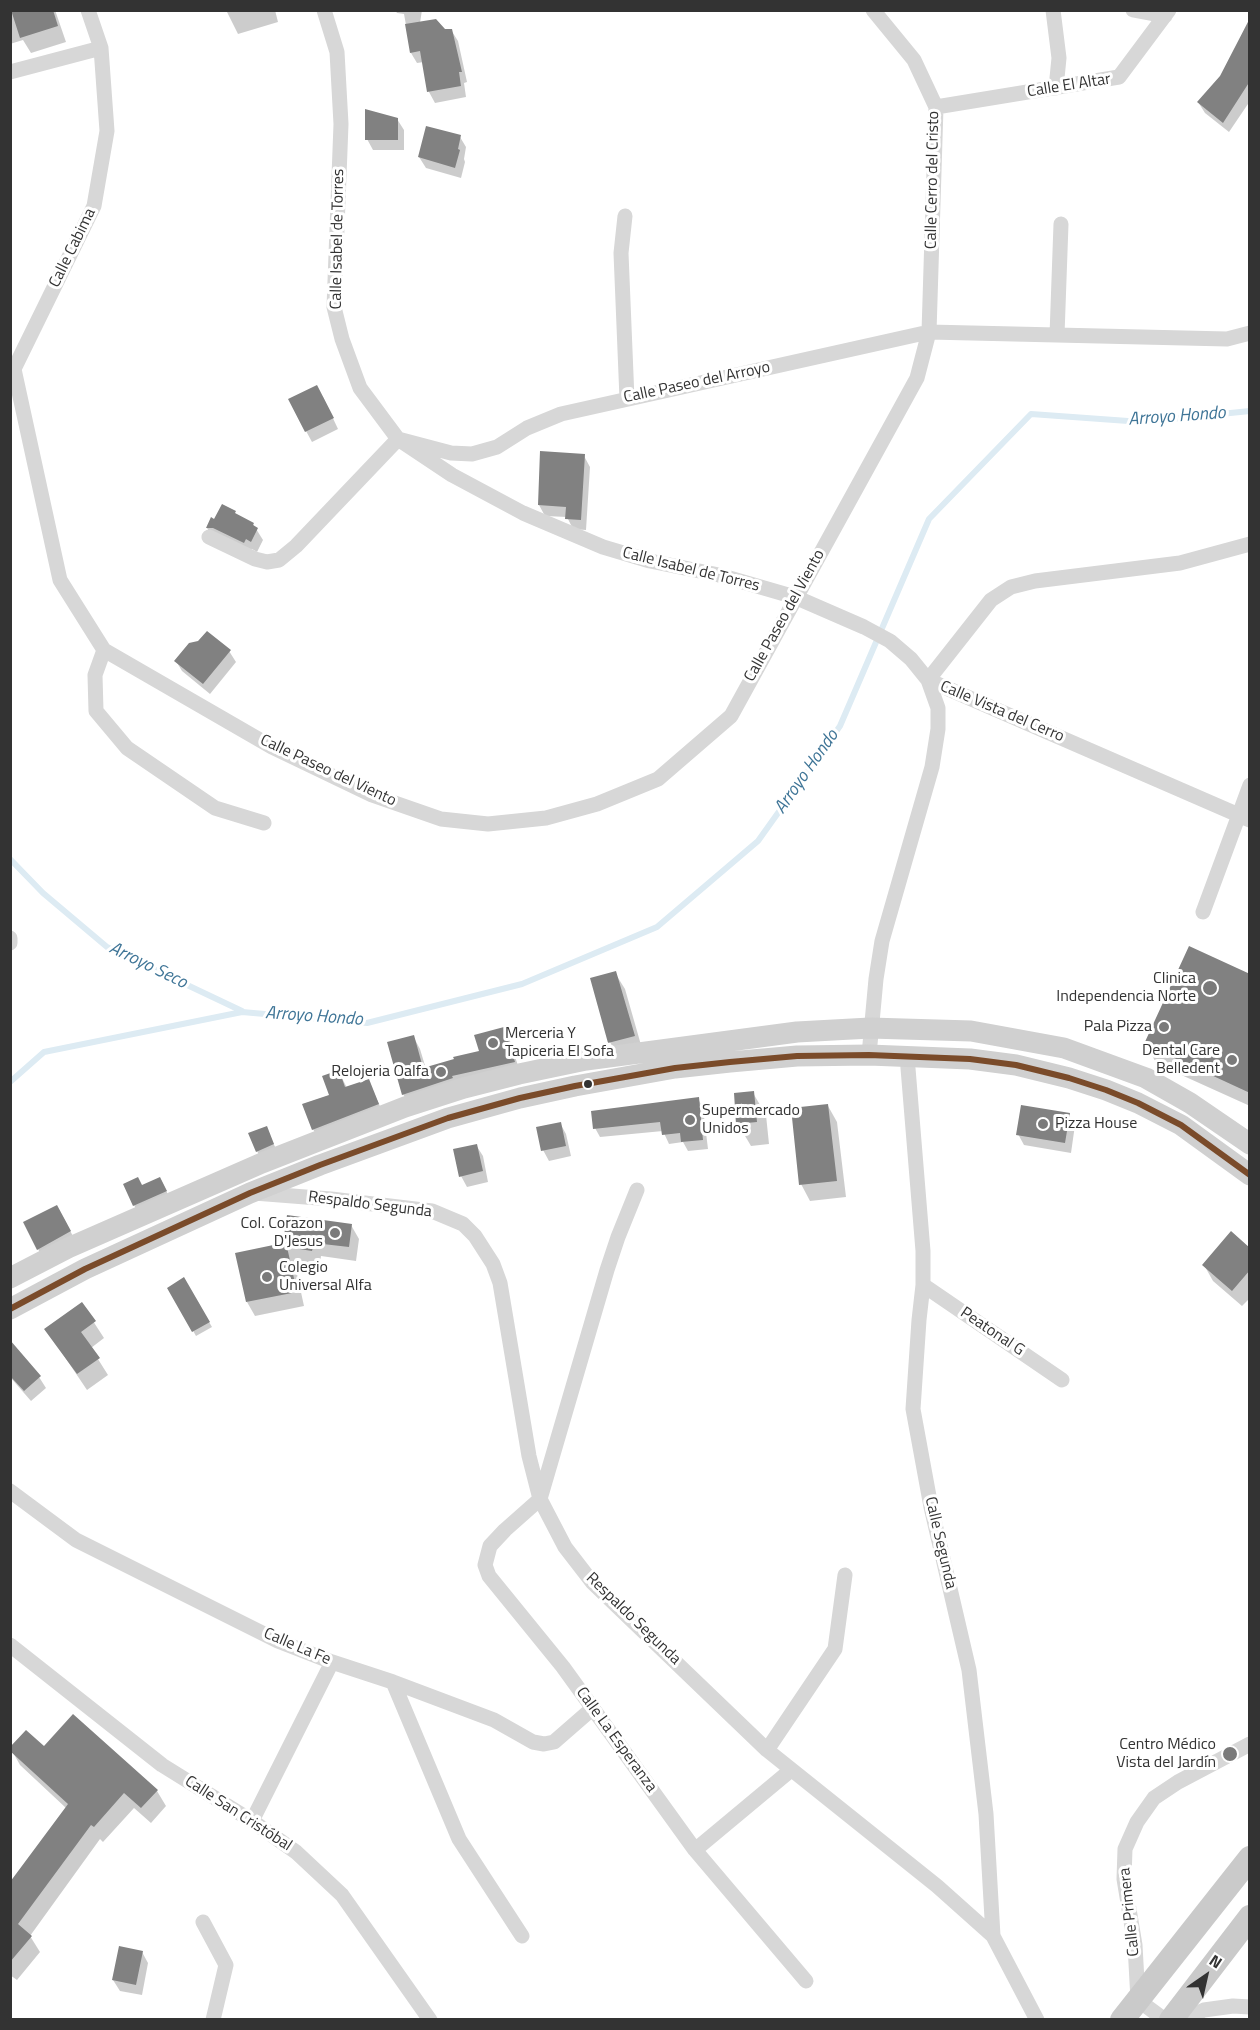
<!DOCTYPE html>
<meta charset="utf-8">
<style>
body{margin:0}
#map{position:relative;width:1260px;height:2030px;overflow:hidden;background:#fff;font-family:"Titillium Web",sans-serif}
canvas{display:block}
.frame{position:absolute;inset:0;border:12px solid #333;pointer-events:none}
.north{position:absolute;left:1176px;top:1946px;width:60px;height:60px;-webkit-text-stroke:4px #fff;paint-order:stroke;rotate:34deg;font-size:16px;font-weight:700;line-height:24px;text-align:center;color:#333}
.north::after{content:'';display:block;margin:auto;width:21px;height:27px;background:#333;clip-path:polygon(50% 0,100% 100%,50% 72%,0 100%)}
</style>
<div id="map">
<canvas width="1260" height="2030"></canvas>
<div class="frame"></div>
<div class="north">N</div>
</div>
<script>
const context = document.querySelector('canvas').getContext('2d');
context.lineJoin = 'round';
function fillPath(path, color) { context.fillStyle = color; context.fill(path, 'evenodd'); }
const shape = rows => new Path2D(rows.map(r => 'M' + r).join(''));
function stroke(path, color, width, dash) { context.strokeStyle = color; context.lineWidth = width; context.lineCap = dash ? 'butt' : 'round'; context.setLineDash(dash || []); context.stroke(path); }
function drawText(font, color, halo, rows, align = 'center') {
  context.font = font + ' "Titillium Web",sans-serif'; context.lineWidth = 6; context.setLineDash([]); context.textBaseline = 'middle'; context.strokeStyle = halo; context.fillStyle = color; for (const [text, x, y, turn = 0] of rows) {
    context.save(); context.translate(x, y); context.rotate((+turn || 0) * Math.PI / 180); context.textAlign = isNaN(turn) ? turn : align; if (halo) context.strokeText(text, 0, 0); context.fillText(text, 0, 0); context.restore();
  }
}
fillPath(shape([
 [10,10,55,10,66,42,31,53,23,40,10,44],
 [226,10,275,10,278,22,238,34],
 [395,10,422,10,420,23,444,31,451,30,458,41,467,82,464,83,466,97,435,103,429,92,424,62,417,63,411,53,404,14,397,13],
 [1250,42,1250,101,1229,132,1205,113,1198,102],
 [397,119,404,130,404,150,373,150,367,139],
 [460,137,466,147,464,159,465,162,461,178,426,168,419,157],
 [323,397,338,429,312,442,306,431],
 [584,456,590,467,586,530,573,529,567,517,545,516,539,505],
 [212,519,253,524,263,540,257,552,252,549,250,553,213,538,207,528],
 [199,643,229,651,236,662,210,694,182,671,176,661],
 [615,973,625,989,643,1052,619,1059,610,1042],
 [1250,976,1250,1106,1157,1064,1145,1044],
 [503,1028,510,1041,521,1075,411,1106,403,1094,413,1036,420,1049,426,1069,481,1052],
 [339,1072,347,1088,368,1080,384,1115,319,1140,313,1129,331,1096],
 [753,1093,766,1115,769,1144,751,1146,738,1124],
 [698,1099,703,1108,708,1149,688,1151,683,1142,669,1144,663,1131,600,1137,595,1128],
 [828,1106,837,1122,846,1197,810,1201,801,1184],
 [1069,1115,1075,1125,1071,1153,1024,1145,1018,1134],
 [560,1123,566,1134,571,1156,549,1161,543,1150],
 [266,1128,279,1155,263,1162,257,1151],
 [476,1145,483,1156,488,1182,467,1187,461,1176],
 [142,1187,166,1190,171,1202,140,1216,134,1205],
 [63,1217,76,1242,44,1260,38,1249],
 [351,1225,359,1239,356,1261,321,1256,320,1264,294,1260,304,1306,255,1316,247,1302,284,1244],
 [1250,1250,1250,1298,1242,1306,1213,1281,1204,1265],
 [184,1279,212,1327,196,1336,169,1288],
 [82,1304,104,1338,91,1348,108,1375,87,1390,46,1329],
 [10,1353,39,1377,46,1388,31,1401,10,1377],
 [44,1748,157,1791,166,1806,151,1823,134,1808,103,1842,100,1839,30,1936,40,1952,17,1980,10,1975,10,1903,66,1808,20,1765,11,1749],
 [142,1952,148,1963,142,1995,120,1991,113,1980]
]), '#0003');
stroke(shape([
 [10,859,43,893,107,947,242,1011],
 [10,1082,44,1052,242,1012,367,1023,522,984,657,927,758,841,840,726,929,519,1031,414,1142,422,1250,411]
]), '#ddebf3', 6);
fillPath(shape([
 [11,10,53,10,58,26,20,38],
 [1250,18,1250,81,1223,123,1197,102,1220,76],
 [436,19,445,29,452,29,462,72,459,72,461,86,427,92,420,51,410,53,405,24],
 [365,109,398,118,398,140,365,140],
 [426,126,461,135,458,149,460,150,455,168,418,157],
 [317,385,334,418,305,432,288,399],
 [540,451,585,454,581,520,565,519,566,507,538,505],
 [222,504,236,511,235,513,254,523,253,525,258,528,251,542,246,539,244,543,213,528,206,528,211,517,214,519],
 [207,631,231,650,203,684,174,661,189,643,198,641],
 [1189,946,1250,974,1250,1093,1144,1044],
 [616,971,635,1036,608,1043,590,978],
 [504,1027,515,1062,452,1076,453,1078,402,1095,387,1042,414,1035,423,1068,454,1059,453,1057,479,1051,474,1035],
 [339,1070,345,1087,369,1079,379,1104,312,1130,302,1104,329,1095,322,1076],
 [754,1091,757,1122,736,1124,734,1093],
 [699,1097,703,1140,681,1142,680,1133,662,1135,660,1122,593,1129,591,1111],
 [828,1104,837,1181,799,1185,791,1108],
 [1021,1105,1070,1113,1065,1143,1016,1135],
 [561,1122,566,1146,541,1151,536,1127],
 [267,1126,274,1144,256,1152,248,1133],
 [477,1144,483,1171,459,1177,453,1149],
 [138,1177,142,1185,160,1177,167,1191,133,1206,123,1184],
 [57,1205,71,1231,37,1250,23,1222],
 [287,1215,352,1224,349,1247,314,1243,312,1251,287,1247,297,1292,246,1302,235,1253,283,1243],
 [1231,1231,1250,1248,1250,1270,1232,1291,1202,1265],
 [184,1277,210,1322,192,1332,167,1288],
 [82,1302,96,1321,81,1332,100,1358,77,1374,44,1329],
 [10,1340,41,1376,24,1391,10,1376],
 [73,1714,158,1790,141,1808,124,1793,94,1827,91,1825,18,1924,32,1936,10,1962,10,1882,68,1804,10,1751,10,1747,26,1730,44,1746],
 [119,1946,143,1951,136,1985,112,1980]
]), '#818181');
stroke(shape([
 [324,10,337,52,341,124,334,307,342,339,360,388,398,439,452,475,523,513,603,547,650,561,719,575,795,597,864,627,890,641,911,659,928,680,938,708,938,729,932,767,882,941,876,979,869,1055],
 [1053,10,1059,58,1056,88],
 [1133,10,1165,16],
 [10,72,101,48],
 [936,107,1119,77,1169,10],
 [625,216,621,253,627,399],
 [1057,335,1061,224],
 [10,367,14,369,94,206,107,131,101,48,88,10],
 [14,369,60,580,104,650,272,747,372,795,441,819,488,824,546,818,597,804,658,779,731,716,917,378,929,332,936,107,914,60,873,10],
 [209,537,255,559,267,562,279,560,296,546,398,439,451,453,472,454,497,447,527,428,561,414,929,332,1227,339,1250,333],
 [104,650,95,675,96,711,127,748,215,808,264,823],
 [928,680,991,600,1011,587,1035,581,1180,563,1250,544],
 [928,680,1250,820],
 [1203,912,1250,785],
 [10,938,10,943],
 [907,1056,923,1251,923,1285,919,1320,913,1409,931,1507,969,1670,986,1814,993,1936,1037,2020],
 [637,1190,618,1237,607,1270,540,1499,505,1530,490,1546,485,1565,489,1576,563,1667,695,1850,806,1981],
 [254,1193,331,1199,432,1211,463,1224,475,1236,493,1264,500,1283,529,1456,540,1499,565,1547,592,1582,767,1750,937,1886,993,1936],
 [923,1285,1062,1380],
 [10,1491,76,1540,278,1641,332,1662,393,1682,494,1720,533,1742,544,1744,554,1742,593,1708],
 [10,1645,162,1765,252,1821,296,1852,342,1895,430,2020],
 [393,1682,459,1839,522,1936],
 [767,1750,835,1649,845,1575],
 [252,1821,332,1662],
 [695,1850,791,1770],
 [203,1922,226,1965,213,2020],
 [1165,2020,1138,2000,1135,1945,1124,1879,1125,1849,1137,1822,1154,1798,1178,1782,1250,1744],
 [1182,2020,1204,2010,1233,2006,1250,2007]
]), '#d7d7d7', 15);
stroke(shape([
 [10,1278,68,1248,262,1163,405,1107,464,1088,519,1074,586,1060,797,1032,870,1028,971,1031,1064,1048,1146,1078,1190,1103,1250,1144],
 [10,1309,85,1269,250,1193,320,1165,448,1118,520,1098,575,1086,675,1068,730,1062,797,1056,869,1055,970,1059,1016,1065,1069,1078,1106,1090,1138,1103,1181,1125,1250,1175]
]), '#d0d0d0', 21);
stroke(shape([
 [1122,2020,1250,1858],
 [1171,2020,1250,1917]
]), '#cacaca', 24);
stroke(shape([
 [10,1309,85,1269,250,1193,320,1165,448,1118,520,1098,575,1086,675,1068,730,1062,797,1056,869,1055,970,1059,1016,1065,1069,1078,1106,1090,1138,1103,1181,1125,1250,1175]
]), '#7a4b2a', 6);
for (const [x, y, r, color] of [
 [1210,988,8,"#7a7a7a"],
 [1164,1027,6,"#7a7a7a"],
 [493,1043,6,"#7a7a7a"],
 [1232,1060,6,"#7a7a7a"],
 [441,1072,6,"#7a7a7a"],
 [588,1084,5,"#333"],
 [690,1120,6,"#7a7a7a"],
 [1043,1124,6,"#7a7a7a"],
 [335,1233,6,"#7a7a7a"],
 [267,1277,6,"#7a7a7a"],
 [1230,1754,8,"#7a7a7a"]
]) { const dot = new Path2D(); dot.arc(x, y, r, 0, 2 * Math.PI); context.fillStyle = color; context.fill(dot); stroke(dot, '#fff', 2); }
drawText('16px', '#333', '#fff', [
 ["Calle El Altar",1069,86,-9],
 ["Calle Cerro del Cristo",933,180,-89],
 ["Calle Isabel de Torres",338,239,-89],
 ["Calle Cabima",73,248,-64],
 ["Calle Paseo del Arroyo",697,383,-12],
 ["Calle Isabel de Torres",691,570,14],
 ["Calle Paseo del Viento",785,616,-61],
 ["Calle Vista del Cerro",1002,712,23],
 ["Calle Paseo del Viento",328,771,25],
 ["Respaldo Segunda",370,1205,7],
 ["Peatonal G",992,1332,34],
 ["Calle Segunda",940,1543,77],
 ["Respaldo Segunda",633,1619,44],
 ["Calle La Fe",297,1647,23],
 ["Calle La Esperanza",616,1740,54],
 ["Calle San Cristóbal",238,1814,33],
 ["Calle Primera",1130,1912,-96]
]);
drawText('16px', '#333', '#fff', [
 ["Clinica",1196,979],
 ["Independencia Norte",1196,997],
 ["Pala Pizza",1152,1027],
 ["Merceria Y",505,1034,"left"],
 ["Tapiceria El Sofa",505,1052,"left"],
 ["Dental Care",1220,1051],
 ["Belledent",1220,1069],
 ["Relojeria Oalfa",429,1072],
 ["Supermercado",702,1111,"left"],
 ["Unidos",702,1129,"left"],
 ["Pizza House",1055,1124,"left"],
 ["Col. Corazon",323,1224],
 ["D'Jesus",323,1242],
 ["Colegio",279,1268,"left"],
 ["Universal Alfa",279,1286,"left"],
 ["Centro Médico",1216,1745],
 ["Vista del Jardín",1216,1763]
], 'right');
drawText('italic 18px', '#3f7597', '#fff', [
 ["Arroyo Hondo",1177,417,-4],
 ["Arroyo Hondo",807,772,-55],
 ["Arroyo Seco",148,966,26],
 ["Arroyo Hondo",314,1017,4]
]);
</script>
